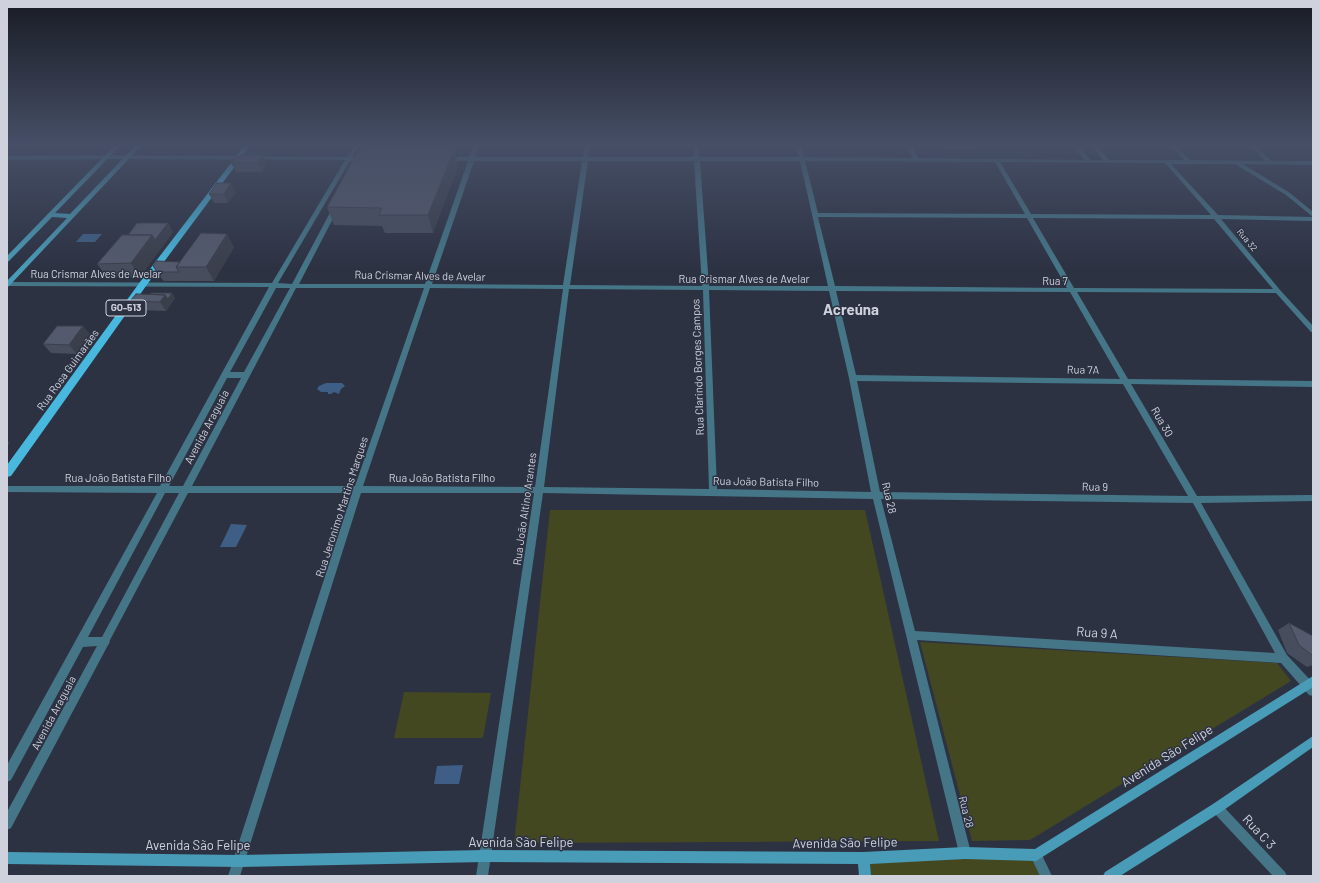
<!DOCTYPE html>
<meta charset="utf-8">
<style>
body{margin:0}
#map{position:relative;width:1320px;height:883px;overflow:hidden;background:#2d3243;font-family:Barlow,sans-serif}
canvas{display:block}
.frame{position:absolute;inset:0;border:8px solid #cfd2dd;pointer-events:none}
</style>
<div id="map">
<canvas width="1320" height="883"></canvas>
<div class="frame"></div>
</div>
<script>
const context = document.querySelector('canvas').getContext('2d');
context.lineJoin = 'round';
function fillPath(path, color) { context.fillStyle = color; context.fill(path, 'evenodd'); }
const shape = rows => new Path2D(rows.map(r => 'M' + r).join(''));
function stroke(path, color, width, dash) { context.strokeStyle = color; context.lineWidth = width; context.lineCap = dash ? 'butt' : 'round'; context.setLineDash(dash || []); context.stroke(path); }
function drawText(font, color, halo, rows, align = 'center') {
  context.font = font + ' Barlow,sans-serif'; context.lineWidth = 3; context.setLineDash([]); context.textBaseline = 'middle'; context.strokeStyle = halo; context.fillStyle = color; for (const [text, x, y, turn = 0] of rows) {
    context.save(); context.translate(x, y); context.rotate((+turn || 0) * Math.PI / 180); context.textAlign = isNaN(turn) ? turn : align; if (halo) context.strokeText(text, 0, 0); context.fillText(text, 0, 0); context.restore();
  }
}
fillPath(shape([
 [550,510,865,510,939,841,514,843],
 [920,642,1277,663,1291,681,1030,840,972,841],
 [404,692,491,693,483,738,394,738],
 [1034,856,1045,876,867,876,864,860]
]), '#434821');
fillPath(shape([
 [83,234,102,234,95,242,76,242],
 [326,383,342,383,345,386,341,389,339,394,334,392,331,394,328,394,328,392,321,392,317,389,319,386],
 [231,524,247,525,236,547,220,547],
 [463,765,459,784,434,784,437,766]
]), '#3e5e85');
fillPath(shape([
 [7,146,12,146,7,150,7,146],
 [354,146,359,146,352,157,364,157,367,159,364,161,350,161,278,283,292,284,333,207,336,205,339,207,299,284,425,284,468,161,446,161,443,159,446,157,469,157,474,146,479,146,475,157,583,157,585,146,590,146,588,157,694,157,694,146,699,146,699,157,799,157,796,146,801,146,804,157,913,158,907,146,912,146,918,158,1084,160,1074,146,1079,146,1090,160,1103,160,1092,146,1098,146,1109,160,1184,160,1171,146,1177,146,1190,160,1265,161,1251,146,1257,146,1271,161,1313,161,1313,165,1243,164,1290,193,1313,212,1313,217,1286,195,1235,164,1171,164,1218,215,1313,217,1313,221,1221,219,1280,290,1313,326,1313,332,1311,332,1276,293,1077,292,1128,379,1313,381,1313,387,1131,384,1197,496,1313,495,1313,501,1201,503,1287,655,1313,683,1313,696,1309,695,1281,663,917,640,971,853,969,857,965,859,961,857,959,853,873,499,543,493,488,876,476,876,534,493,361,493,240,876,228,876,352,493,188,493,110,640,109,644,108,645,11,828,7,830,7,812,97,646,83,647,11,780,7,782,7,765,157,493,7,492,7,486,160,486,269,287,7,286,7,282,272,283,345,160,107,159,7,160,7,156,107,155,347,157,354,146],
 [474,161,582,161,563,285,432,284,474,161],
 [588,161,694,161,702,286,570,285,588,161],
 [700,161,800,161,828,286,709,286,700,161],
 [805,161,995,162,1025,214,818,213,805,161],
 [1000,162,1165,163,1211,215,1031,214,1000,162],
 [818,217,1027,218,1067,288,835,286,818,217],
 [1033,218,1214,219,1273,289,1074,288,1033,218],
 [276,288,290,288,244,372,230,372,276,288],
 [296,288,424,288,355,486,192,486,296,288],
 [430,288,563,289,535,487,363,486,430,288],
 [569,289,703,290,709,489,544,487,569,289],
 [709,290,829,291,849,378,871,492,717,489,709,290],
 [836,291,1070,292,1120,379,856,375,836,291],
 [227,378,241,378,183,486,169,486,227,378],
 [857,381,1123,384,1188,496,880,492,857,381],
 [165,493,179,493,102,637,88,637,165,493],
 [881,499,1193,503,1275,653,915,631,881,499],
 [1217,802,1221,804,1285,872,1287,876,1273,876,1213,812,1211,808,1213,804,1217,802],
 [1036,849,1040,851,1052,876,1040,876,1030,855,1032,851,1036,849]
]), '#457688');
fillPath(shape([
 [114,146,120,146,55,213,70,214,135,146,141,146,9,286,7,287,7,281,67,218,52,217,9,261,7,262,7,256,114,146],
 [1313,676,1313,687,1036,861,965,859,870,864,871,876,859,876,858,864,484,862,240,867,7,864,7,852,240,855,484,850,863,852,965,847,1035,849,1313,676],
 [1313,736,1313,747,1221,812,1120,876,1103,876,1105,872,1213,804,1313,736]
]), '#499cb8');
fillPath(shape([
 [244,146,250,146,146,286,11,476,7,477,7,465,140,282,244,146]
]), '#48b8de');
fillPath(shape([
 [944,146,980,146,979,149,945,149],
 [455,148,458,166,433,233,385,233,382,226,334,225,327,207],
 [235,158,267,164,262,172,236,172,231,163],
 [236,192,228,203,214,203,209,194],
 [168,223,173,232,140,277,107,277,97,264,128,235],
 [234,247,214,281,164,281,159,276,153,266,180,262],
 [172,293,175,298,166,311,137,310,130,301,149,294],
 [91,335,77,354,51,353,43,344],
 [1289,623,1313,636,1313,665,1307,667,1287,653,1278,630]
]), '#484d5e');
fillPath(shape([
 [455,148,458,166,433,233,428,215],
 [263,155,267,164,262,172,258,163],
 [231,183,236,192,228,203,224,194],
 [168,223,173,232,140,277,131,263,152,235],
 [227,234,234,247,214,281,206,267],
 [172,293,175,298,166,311,160,302,165,295],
 [83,326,91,335,77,354,69,345],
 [7,440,10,443,7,447]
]), '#3b3f4c');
const building = shape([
 [369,147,455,148,428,215,379,215,382,208,327,207,358,151,369,147],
 [242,155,263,155,258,163,231,163,235,158,242,155],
 [217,183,231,183,224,194,209,194,217,183],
 [137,223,168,223,155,240,152,235,128,235,137,223],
 [201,233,227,234,206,267,176,267,201,233],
 [122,235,152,235,131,263,97,264,122,235],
 [157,261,180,262,176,267,179,272,158,272,153,266,157,261],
 [152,293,172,293,168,299,165,295,149,294,152,293],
 [136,294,165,295,160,302,130,301,136,294],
 [57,326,83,326,69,345,43,344,57,326],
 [1289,623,1313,636,1313,656,1299,645,1289,623]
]);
fillPath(building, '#545a6d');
stroke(building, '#3b3f4c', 1);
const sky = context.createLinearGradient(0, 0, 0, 269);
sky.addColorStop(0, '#191c25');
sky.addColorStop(0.54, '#464f66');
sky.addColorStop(1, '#464f6600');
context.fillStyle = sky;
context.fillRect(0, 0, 1320, 269);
drawText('9px', '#cfd2dd', '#2d3243', [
 ["Rua 32",1247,240,50]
]);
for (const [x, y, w] of [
 [126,308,40]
]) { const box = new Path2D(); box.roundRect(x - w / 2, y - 8, w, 16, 3); context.fillStyle = '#2d3243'; context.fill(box); stroke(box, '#cfd2dd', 1); }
drawText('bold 10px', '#cfd2dd', null, [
 ["GO-513",126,308]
]);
drawText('11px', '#cfd2dd', '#2d3243', [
 ["Rua Crismar Alves de Avelar",96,274],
 ["Rua Crismar Alves de Avelar",420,276,1],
 ["Rua Crismar Alves de Avelar",744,279],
 ["Rua 7",1055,281],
 ["Rua Clarindo Borges Campos",698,367,-92],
 ["Rua Rosa Guimarães",68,370,-54],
 ["Rua 7A",1083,370,1],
 ["Rua 30",1162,422,60],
 ["Avenida Araguaia",207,427,-62],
 ["Rua João Batista Filho",118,478],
 ["Rua João Batista Filho",442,478],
 ["Rua João Batista Filho",766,482,1],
 ["Rua 9",1095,487,1],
 ["Rua 28",889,498,77],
 ["Rua Jeronimo Martins Marques",342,507,-72],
 ["Rua João Altino Arantes",525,509,-82],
 ["Avenida Araguaia",54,713,-62],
 ["Rua 28",966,812,76]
]);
drawText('13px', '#cfd2dd', '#2d3243', [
 ["Rua 9 A",1097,633,4],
 ["Avenida São Felipe",1167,756,-32],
 ["Rua C 3",1259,832,47],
 ["Avenida São Felipe",521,843],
 ["Avenida São Felipe",845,843,-1],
 ["Avenida São Felipe",198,846]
]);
drawText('bold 15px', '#cfd2dd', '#2d3243', [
 ["Acreúna",851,310]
]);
</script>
